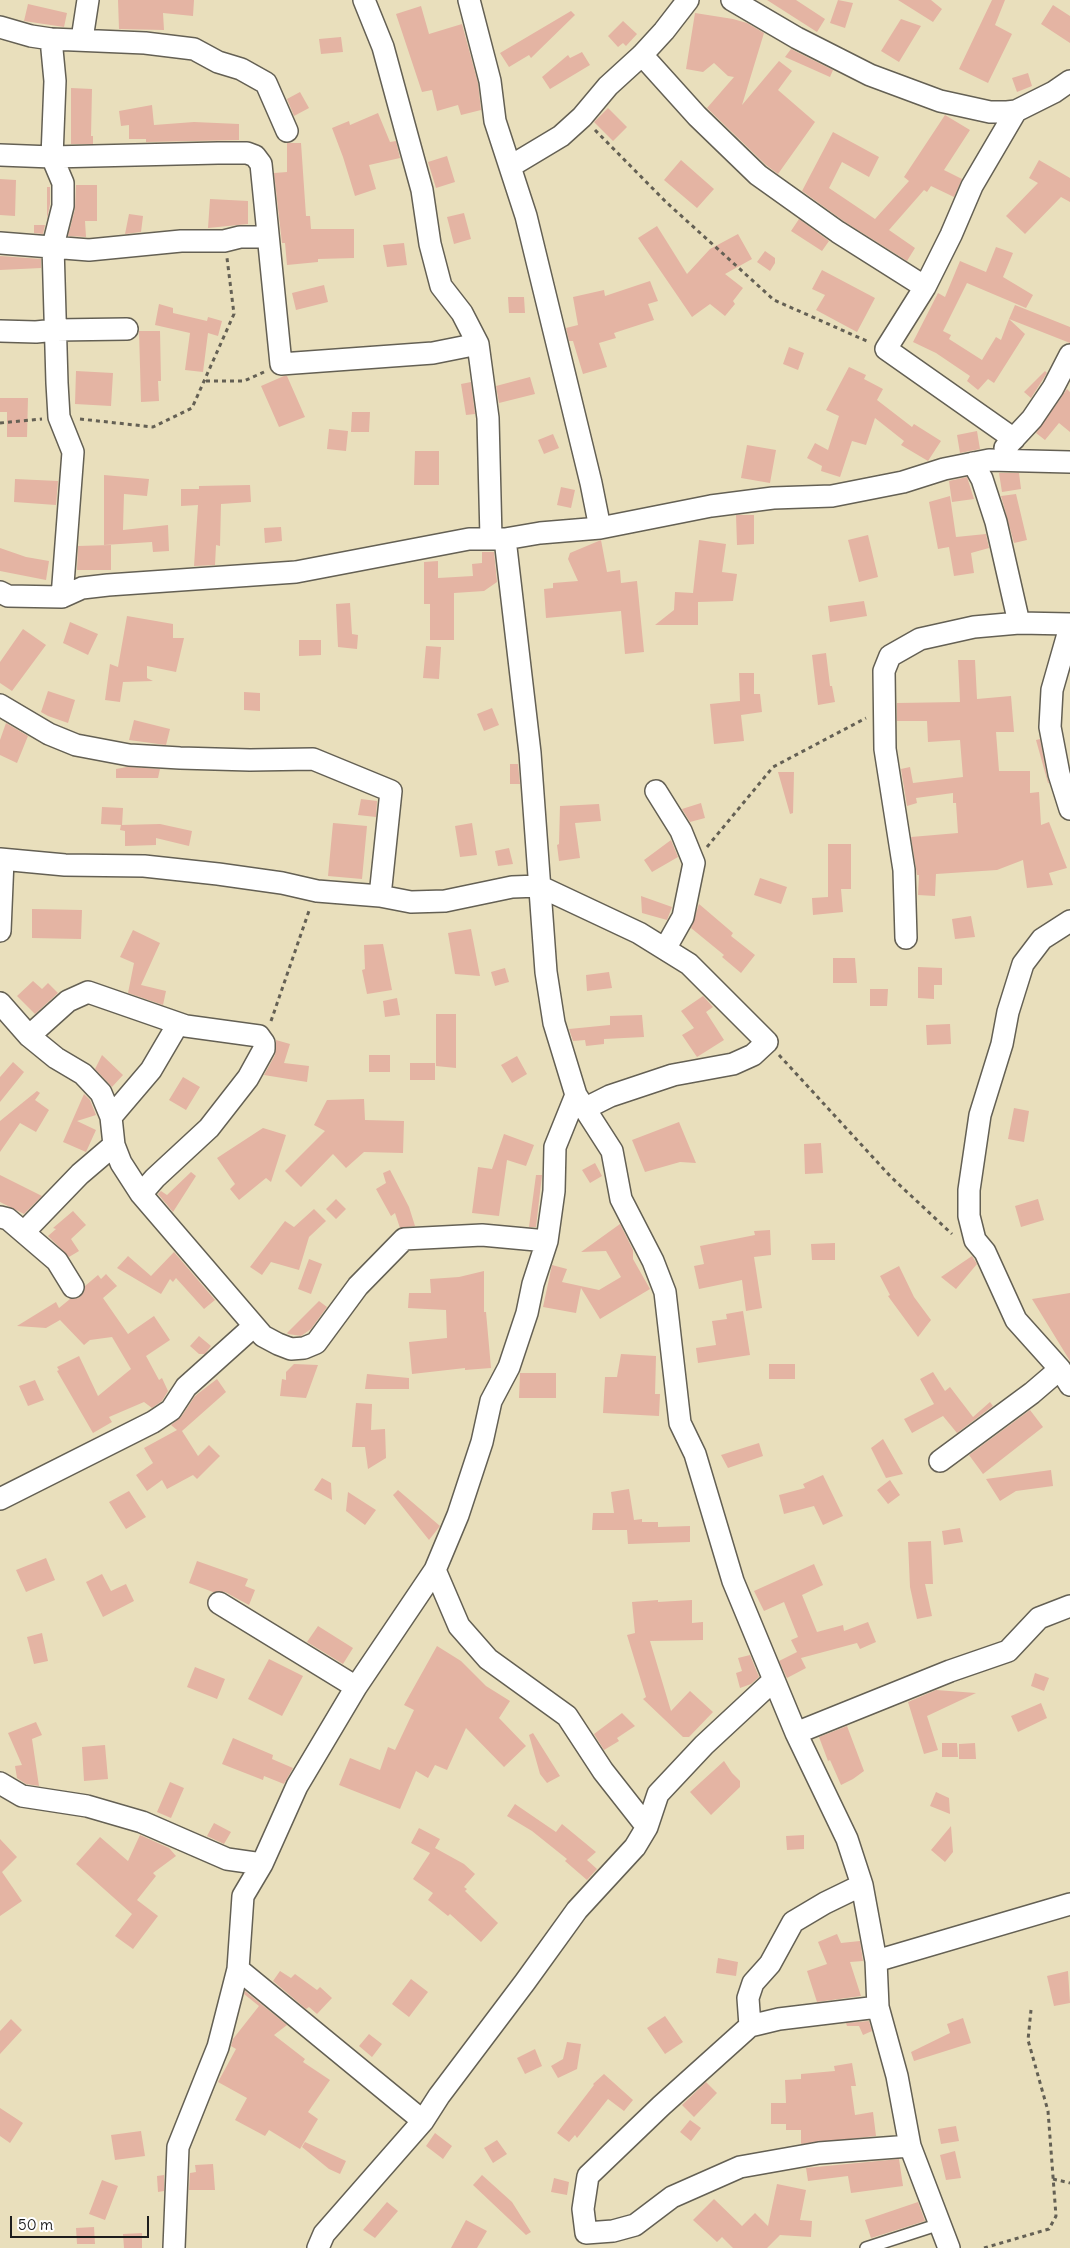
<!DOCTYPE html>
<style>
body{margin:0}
#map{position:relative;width:1070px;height:2248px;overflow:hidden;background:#e9dfbc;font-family:Delius,sans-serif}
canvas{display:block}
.scale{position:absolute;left:10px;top:2216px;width:139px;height:22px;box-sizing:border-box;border:2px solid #1c1c1c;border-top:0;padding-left:6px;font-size:15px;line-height:18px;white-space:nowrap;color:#1c1c1c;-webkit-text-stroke:4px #fff;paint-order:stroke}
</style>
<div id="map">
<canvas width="1070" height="2248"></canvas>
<div class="scale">50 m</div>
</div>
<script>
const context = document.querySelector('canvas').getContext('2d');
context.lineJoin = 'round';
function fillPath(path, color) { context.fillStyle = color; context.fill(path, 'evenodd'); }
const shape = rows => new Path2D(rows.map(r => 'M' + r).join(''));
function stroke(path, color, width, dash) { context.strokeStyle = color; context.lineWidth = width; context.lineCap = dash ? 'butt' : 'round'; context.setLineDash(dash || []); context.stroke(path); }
fillPath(shape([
 [118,0,194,0,193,16,163,13,164,30,119,29],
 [767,0,796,0,825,19,817,32],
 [838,0,853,3,845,28,830,23],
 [898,0,931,0,942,9,933,22],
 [992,0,1005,0,995,25,1012,34,988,83,959,69],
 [28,4,67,13,64,27,24,21],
 [1053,5,1070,16,1070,43,1041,24],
 [421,6,429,34,462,24,478,83,481,110,461,115,458,105,437,111,432,90,422,92,396,14],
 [571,11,575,15,531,58,529,55,509,67,500,53],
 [695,13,733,19,747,23,764,33,742,105,779,61,792,71,778,90,815,122,778,174,766,165,707,108,734,77,728,76,714,63,703,72,686,69],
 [901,19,921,26,899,62,881,51],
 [623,21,637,34,626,46,623,43,618,47,608,36],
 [341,37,343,52,321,54,319,39],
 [791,49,833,70,830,77,785,57],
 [582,52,590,65,550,89,542,77,568,55,570,58],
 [1028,73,1032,86,1017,92,1012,78],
 [71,88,92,89,91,136,93,136,93,144,71,144],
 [300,92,309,108,294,116,287,99],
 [152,105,154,125,194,122,239,124,239,140,146,142,146,139,129,139,129,125,121,126,119,111],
 [608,108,627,127,613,141,594,122],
 [378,113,390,142,396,141,400,158,369,165,376,189,355,196,343,157,332,128,349,121,350,125],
 [945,115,970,130,944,170,962,179,954,197,931,186,927,192,924,190,889,230,915,248,907,261,845,222,802,191,833,132,879,157,869,177,842,162,829,188,875,219,909,181,904,177],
 [287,143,301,143,306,216,310,216,311,229,354,229,354,258,318,259,318,262,287,265,285,243,282,243,274,173,287,172],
 [447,156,455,182,436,188,428,162],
 [681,160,714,189,697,208,664,180],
 [1039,160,1070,178,1070,202,1061,197,1025,234,1006,216,1038,183,1029,178],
 [0,179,16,180,15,216,0,215],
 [76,185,97,185,97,221,85,221,86,237,68,236,75,209],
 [47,187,50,187,50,204,47,219],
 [210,199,248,201,248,224,208,228],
 [464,213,471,239,454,244,447,217],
 [129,214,143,216,141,232,125,234],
 [799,219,829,241,822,251,791,231],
 [34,225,45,225,43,234,34,233],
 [657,226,687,274,710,249,738,234,752,259,725,274,743,288,733,301,735,304,725,316,710,304,692,317,638,238],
 [404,243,407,265,387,267,383,245],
 [996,247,1013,253,1003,277,1033,295,1026,308,967,283,943,331,951,335,949,339,982,360,996,337,1001,340,1009,319,1025,334,994,383,988,379,978,390,967,381,970,376,936,353,913,342,938,293,945,297,960,261,986,272],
 [765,251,775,258,775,263,770,271,757,262],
 [0,256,41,259,41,268,0,270],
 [822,270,875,298,857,332,816,310,825,295,812,289],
 [650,281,658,301,648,304,654,320,614,333,616,338,599,343,607,367,583,374,573,341,569,341,566,328,578,325,573,297,604,290,605,296],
 [324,285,328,302,296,310,292,293],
 [508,297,524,297,525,313,509,313],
 [159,304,173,308,173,313,207,321,208,317,222,321,218,336,208,333,203,372,185,370,190,333,155,325],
 [1015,305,1070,327,1070,343,1009,319],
 [139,331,160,331,161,381,158,381,159,401,141,402],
 [789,347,804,353,798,370,783,364],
 [849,367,866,375,864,379,883,389,877,400,912,427,914,424,941,441,928,461,901,445,904,441,875,418,866,445,852,441,840,477,821,471,822,466,807,458,815,443,828,450,839,416,826,410],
 [76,371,113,373,111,406,75,404],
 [1045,371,1047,373,1031,398,1024,392],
 [284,376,287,376,305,417,279,427,261,386],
 [530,377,535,394,499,403,496,386],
 [471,382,475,414,466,415,461,384],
 [1067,389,1070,392,1070,432,1059,423,1045,440,1036,433],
 [0,398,28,398,27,437,7,437,7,412,0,412],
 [352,412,370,412,369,432,351,432],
 [329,429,348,431,346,451,327,449],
 [977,431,980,449,960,453,957,435],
 [553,434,559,448,544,454,538,440],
 [747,445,776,450,770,483,741,478],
 [415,451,439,451,439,485,414,485],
 [999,473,1019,473,1021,489,1002,492],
 [104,475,149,479,147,496,124,494,123,530,168,525,169,551,153,552,152,542,104,545],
 [967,477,974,499,952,502,949,481],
 [15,479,58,481,56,505,14,502],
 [250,485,251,502,221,504,220,546,216,545,215,565,194,566,198,505,181,506,181,489,199,489,199,486],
 [561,487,575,490,571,508,557,505],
 [1016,494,1027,540,1014,543,1001,496],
 [950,496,956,537,986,534,989,548,971,553,974,573,954,576,949,547,938,549,929,502],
 [736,515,754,515,754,544,737,545],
 [281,527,282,541,265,543,264,528],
 [868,535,878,577,859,582,848,540],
 [601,540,607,572,620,570,621,583,637,581,644,652,625,654,621,611,546,618,544,589,553,588,553,583,578,581,568,559,570,553],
 [699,540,726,544,722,572,737,574,733,601,698,602,698,625,655,625,674,610,675,592,693,593],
 [111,545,111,570,77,570,78,546],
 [0,548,26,557,49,561,46,580,0,571],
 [482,552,494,552,497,582,484,591,454,593,454,640,430,640,430,604,424,604,424,562,438,561,438,578,473,576,472,564,482,563],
 [864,601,867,616,830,622,828,606],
 [350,603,352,634,358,635,357,649,338,647,336,604],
 [127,616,173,624,173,638,184,638,176,672,147,666,147,678,153,681,123,682,120,702,105,700,110,664,118,667],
 [70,622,98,634,88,655,63,643],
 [23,629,46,645,12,691,0,683,0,662],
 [299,640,321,640,321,655,299,656],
 [426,646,441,647,439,679,423,678],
 [826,653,830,686,832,686,835,702,818,705,812,655],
 [958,660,975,660,977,699,1011,696,1014,732,996,732,999,771,1030,771,1030,793,1039,792,1041,825,1049,822,1067,868,1049,873,1053,885,1027,888,1023,860,997,870,936,874,935,896,918,895,919,875,917,875,911,837,958,833,956,803,953,803,953,793,916,798,917,803,907,806,901,769,910,767,913,783,963,777,960,740,928,742,927,721,897,721,897,703,960,702],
 [739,673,754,673,754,694,760,694,762,712,741,715,744,741,714,744,710,704,740,701],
 [48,691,75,700,68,723,48,716,41,712],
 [244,692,260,693,260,711,244,710],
 [492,708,499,725,484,731,477,714],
 [134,720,170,729,166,745,129,740],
 [6,723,28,736,17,763,0,755,0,740],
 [1040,739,1047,776,1049,783,1048,783,1036,740],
 [510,764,518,764,520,784,510,784],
 [127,767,128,767,160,769,158,778,116,778,116,769],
 [778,772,794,772,793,813,790,814],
 [361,799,377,801,376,817,358,815],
 [701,803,705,818,690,822,682,809],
 [599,804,601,821,575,823,580,858,559,861,557,845,559,844,560,806],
 [102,807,123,808,122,825,101,824],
 [333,823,367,826,362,879,328,876],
 [472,823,477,855,460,857,455,826],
 [160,824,192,831,189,846,156,838,156,845,125,846,125,831,120,830,121,825],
 [671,840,678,857,652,872,644,860],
 [828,844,851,844,851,889,841,889,843,912,813,915,812,898,828,897],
 [509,848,513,864,498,866,495,851],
 [760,878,787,887,781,904,754,895],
 [641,896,672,907,667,920,642,913],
 [699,904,733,933,731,936,755,955,741,973,722,957,724,955,691,928],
 [32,909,82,910,81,939,32,938],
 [971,916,975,937,955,939,952,919],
 [471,929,480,976,455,974,448,933],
 [133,930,160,943,141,985,166,991,163,1005,128,993,134,963,120,957],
 [383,944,392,990,367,994,362,970,365,969,364,945],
 [833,958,855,958,857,983,833,983],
 [918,967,942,968,942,985,934,985,934,999,918,998],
 [505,968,509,982,495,986,491,972],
 [609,972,612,988,587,991,586,975],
 [33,981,42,989,48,983,58,993,35,1014,17,996],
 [870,989,888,989,887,1006,870,1006],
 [703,996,713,1007,706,1012,724,1040,697,1057,682,1035,694,1028,681,1011],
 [397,998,400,1015,385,1017,383,1001],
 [436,1014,456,1014,456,1068,436,1066],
 [642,1015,644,1037,604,1039,604,1044,586,1046,585,1040,573,1041,569,1029,610,1025,610,1016],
 [950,1024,951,1044,927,1045,926,1025],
 [276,1040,290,1044,284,1063,309,1066,307,1082,264,1075,275,1055],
 [102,1055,123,1075,112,1087,95,1069],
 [369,1055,390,1055,390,1072,369,1072],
 [517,1056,527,1074,512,1083,501,1065],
 [13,1062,24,1072,0,1102,0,1077],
 [410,1063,435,1063,435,1080,410,1080],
 [183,1077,200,1087,186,1110,169,1100],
 [37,1091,40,1093,35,1100,49,1110,36,1132,20,1123,0,1152,0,1121],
 [84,1094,90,1100,96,1115,77,1121,96,1130,86,1152,63,1142],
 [364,1099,365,1120,404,1121,403,1153,364,1152,346,1168,333,1154,301,1187,285,1171,325,1131,314,1125,327,1100],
 [1014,1108,1029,1111,1024,1142,1008,1139],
 [679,1122,696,1163,680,1162,645,1172,632,1140],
 [263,1128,286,1135,271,1182,266,1178,239,1200,230,1189,235,1184,217,1158],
 [504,1134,534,1145,526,1166,507,1160,499,1216,472,1213,478,1167,492,1169],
 [821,1143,823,1173,805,1174,804,1144],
 [595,1163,602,1176,590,1183,582,1170],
 [390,1170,409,1207,415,1226,400,1228,395,1213,391,1216,376,1189,386,1183,383,1173],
 [191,1172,196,1176,173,1212,158,1194,161,1191,167,1195],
 [0,1175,42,1196,24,1214,0,1202],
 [536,1175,542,1175,536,1227,529,1227],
 [336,1199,346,1209,336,1219,326,1209],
 [1038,1199,1044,1220,1021,1227,1015,1206],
 [314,1209,326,1221,309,1237,299,1270,271,1262,262,1275,250,1267,285,1221,294,1227],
 [73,1211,86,1225,71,1239,79,1251,69,1257,48,1236,56,1229,53,1228],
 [620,1224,633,1250,633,1259,650,1289,600,1319,581,1288,576,1313,543,1307,552,1265,567,1269,562,1282,599,1290,621,1277,606,1251,581,1252],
 [770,1230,771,1255,754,1257,762,1308,746,1311,742,1280,699,1289,694,1266,704,1264,700,1246,755,1235,754,1231],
 [835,1243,835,1260,812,1260,811,1244],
 [174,1252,215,1300,204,1309,176,1278,173,1282,170,1279,161,1294,117,1268,128,1256,151,1276],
 [972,1256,977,1264,956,1289,941,1277],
 [309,1259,322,1264,311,1294,298,1289],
 [899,1266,914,1297,931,1320,918,1337,888,1296,890,1295,880,1276],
 [484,1271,484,1312,486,1312,491,1368,465,1370,465,1368,412,1374,409,1342,447,1338,446,1310,408,1308,409,1293,431,1293,430,1279,459,1277],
 [106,1274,117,1286,103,1298,128,1334,154,1316,170,1340,146,1356,159,1380,162,1378,168,1391,162,1401,152,1408,144,1402,109,1417,112,1422,93,1433,57,1371,59,1370,57,1367,79,1356,98,1396,131,1369,112,1337,90,1340,84,1345,60,1320,46,1328,17,1326,56,1302,59,1308,70,1299,79,1298,84,1292,85,1286,98,1275,101,1279],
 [1070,1293,1070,1361,1032,1299],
 [319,1301,327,1307,311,1329,301,1336,288,1334,287,1333],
 [743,1311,750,1355,698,1363,696,1348,716,1345,712,1321,727,1319,726,1314],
 [199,1336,211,1346,205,1354,199,1354,190,1346],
 [621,1354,656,1356,655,1394,660,1394,659,1416,603,1413,605,1377,617,1377],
 [294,1364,318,1365,306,1398,280,1396,282,1379,286,1380,286,1372],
 [769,1364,795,1364,795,1379,769,1379],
 [933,1372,945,1391,950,1387,973,1417,990,1402,993,1406,957,1433,943,1416,912,1433,904,1419,934,1404,920,1379],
 [520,1373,556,1373,556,1398,519,1398],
 [367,1374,409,1378,409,1389,365,1389],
 [217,1379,226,1392,182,1431,198,1456,209,1445,220,1456,197,1479,193,1475,167,1489,162,1480,147,1491,136,1475,153,1463,144,1448,177,1430,171,1425,181,1417,195,1396],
 [35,1380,44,1400,28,1406,19,1386],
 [356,1403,372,1404,371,1430,385,1429,386,1458,368,1469,365,1447,352,1447],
 [1030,1410,1043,1427,983,1474,969,1455],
 [883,1439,903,1474,886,1478,871,1448],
 [759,1443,763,1456,728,1468,721,1455],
 [1051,1470,1053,1486,1016,1491,1000,1501,986,1479],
 [823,1475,843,1516,823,1525,814,1506,784,1514,779,1495,805,1488,803,1484],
 [322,1478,331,1483,332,1500,314,1490],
 [890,1480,900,1495,888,1504,877,1490],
 [629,1489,634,1520,642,1519,642,1522,658,1522,658,1527,690,1526,690,1542,628,1544,627,1530,592,1530,593,1513,614,1513,611,1492],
 [398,1490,440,1526,429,1540,393,1495],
 [129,1491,146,1517,126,1529,109,1502],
 [348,1492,376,1510,365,1525,346,1511],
 [960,1528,963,1542,944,1545,942,1531],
 [931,1541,933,1584,925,1584,932,1616,917,1619,910,1587,908,1542],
 [46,1558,55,1580,26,1592,16,1570],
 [197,1561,248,1579,245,1586,255,1590,249,1605,225,1592,213,1592,189,1583],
 [814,1564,823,1585,802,1595,817,1632,843,1625,844,1631,868,1622,876,1642,860,1649,857,1643,801,1658,806,1668,787,1678,779,1661,797,1652,791,1640,798,1637,784,1602,764,1611,754,1591],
 [102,1574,111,1591,126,1584,134,1601,103,1617,86,1582],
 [658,1600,658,1602,692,1600,692,1623,703,1622,703,1640,650,1641,671,1711,690,1691,713,1712,689,1737,683,1737,643,1699,646,1697,627,1635,635,1633,632,1602],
 [318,1626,353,1648,343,1664,307,1642],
 [42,1633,48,1661,34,1664,27,1637],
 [437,1646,461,1661,486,1686,510,1701,499,1718,526,1746,504,1767,466,1728,447,1770,435,1765,428,1778,416,1771,400,1809,339,1785,350,1758,380,1770,388,1747,395,1750,414,1710,404,1705],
 [750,1655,759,1677,751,1684,740,1688,736,1673,742,1671,738,1658],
 [269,1659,303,1676,282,1716,248,1699],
 [195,1667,225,1679,217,1699,187,1687],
 [1035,1673,1049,1678,1044,1691,1031,1686],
 [936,1690,976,1693,927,1716,938,1750,924,1754,908,1702],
 [1041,1703,1047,1718,1018,1732,1011,1716],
 [622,1713,635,1726,617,1738,619,1741,604,1750,594,1734],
 [36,1722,42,1735,32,1739,39,1786,26,1784,17,1778,15,1766,22,1765,8,1733],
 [847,1726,864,1771,853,1779,841,1785,830,1760,828,1761,819,1737],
 [533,1733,560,1776,547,1783,540,1774,529,1735],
 [233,1738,273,1755,272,1759,293,1768,284,1784,264,1776,263,1780,222,1764],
 [942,1743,957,1743,958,1757,942,1757],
 [975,1743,976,1759,959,1759,959,1744],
 [105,1745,108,1779,84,1781,82,1747],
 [724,1761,732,1773,740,1781,740,1787,711,1815,690,1792],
 [170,1782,184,1788,171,1818,157,1812],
 [936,1792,949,1798,950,1814,930,1806],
 [515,1804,556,1832,562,1824,596,1852,587,1860,597,1869,587,1880,565,1861,567,1859,532,1831,507,1816],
 [214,1823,231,1832,224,1844,207,1836],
 [951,1826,953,1852,945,1862,931,1850],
 [419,1828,440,1839,435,1848,464,1864,475,1874,464,1887,467,1889,465,1891,498,1923,481,1942,450,1914,448,1916,428,1900,433,1893,413,1879,430,1853,411,1843],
 [140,1835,169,1848,176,1856,153,1873,156,1876,137,1900,158,1916,133,1949,115,1936,132,1914,76,1864,100,1837,128,1861],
 [804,1835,804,1849,787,1850,786,1836],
 [0,1839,17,1857,2,1872,22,1901,0,1916],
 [837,1934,841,1943,860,1941,863,1961,850,1962,861,1996,817,2002,807,1971,827,1964,818,1942],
 [718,1958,738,1962,736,1976,716,1973],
 [280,1971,291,1978,295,1974,317,1990,320,1987,332,1998,317,2014,309,2007,306,2009,273,1981],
 [1068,1971,1070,2003,1054,2006,1047,1976],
 [411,1979,428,1992,409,2017,392,2004],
 [245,1991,287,2025,274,2035,305,2059,303,2062,330,2080,308,2112,318,2119,300,2149,269,2130,265,2136,235,2120,247,2098,218,2082,236,2049,231,2046,233,2039,259,2006,244,1994],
 [665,2016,683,2042,665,2054,647,2028],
 [963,2018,971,2043,914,2061,911,2052,950,2033,947,2024],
 [11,2019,22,2030,0,2054,0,2031],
 [869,2021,872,2031,863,2035,859,2026,847,2026,846,2023],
 [369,2034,382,2044,372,2057,359,2046],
 [567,2042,581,2044,577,2069,558,2078,551,2066,563,2059],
 [535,2049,542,2066,525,2074,517,2058],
 [852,2063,856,2086,851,2086,855,2115,873,2112,876,2136,801,2144,801,2130,786,2130,786,2124,771,2124,771,2103,786,2103,785,2080,801,2079,801,2074,835,2071,834,2066],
 [604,2074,633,2100,624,2111,608,2099,577,2138,575,2135,569,2142,557,2133,594,2085,593,2084],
 [706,2082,717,2093,694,2117,682,2105],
 [0,2108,23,2123,10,2143,0,2136],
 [690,2120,701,2128,691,2141,680,2132],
 [956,2126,959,2141,941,2144,938,2129],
 [141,2131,145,2156,115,2160,111,2135],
 [435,2133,452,2146,443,2159,426,2146],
 [497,2140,507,2154,493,2163,484,2148],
 [305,2142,346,2161,340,2174,329,2169,302,2147],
 [955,2151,961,2178,946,2180,940,2155],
 [899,2159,903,2186,851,2193,848,2176,808,2181,806,2168],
 [213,2164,215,2190,189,2190,190,2173,196,2172,195,2165],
 [164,2175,164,2191,158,2192,157,2176],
 [482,2175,512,2202,531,2232,526,2235,473,2185],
 [554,2178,569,2182,567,2195,551,2192],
 [102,2180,118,2186,105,2220,89,2214],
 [777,2184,806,2190,800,2220,812,2221,811,2237,780,2235,767,2248,733,2248,722,2237,717,2242,693,2220,714,2199,742,2226,755,2213,768,2226],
 [387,2202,398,2211,375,2238,363,2230],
 [918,2202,925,2221,871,2238,865,2220],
 [466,2220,487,2231,477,2248,451,2248],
 [94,2227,95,2244,77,2244,76,2228],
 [142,2233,142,2248,124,2248,123,2234]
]), '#e4b4a3');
const service = shape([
 [866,2248,940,2224]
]);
const minor = shape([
 [364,0,383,47,408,139,422,190,430,244,441,286,462,313,478,344,488,418,491,538],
 [469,0,490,81,495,121,526,216,591,483,600,528],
 [732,0,797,38,870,75,940,101,990,112,1007,112,1016,111,1054,92,1070,81],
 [0,27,31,36,51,39,145,43,194,49,218,62,241,69,266,83,287,131],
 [51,39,55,81,52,157,63,183,63,206,53,246,57,383,59,417,73,452,62,597],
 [82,39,88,0],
 [642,55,697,116,758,175,838,232,925,287],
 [0,155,52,157,218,153,247,153,255,156,261,164,281,364,433,353,478,344],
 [511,166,561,136,582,117,608,86,642,55,664,31,688,0],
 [0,243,89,250,181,241,224,241,240,237,268,237],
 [0,331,36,332,56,330,127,329],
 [1014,439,886,349,925,287,951,235,972,186,1016,111],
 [1005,448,1032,419,1053,388,1070,355],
 [973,463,982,479,996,522,1019,623],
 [505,539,530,753,546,972,554,1023,576,1095,612,1151,621,1199,653,1261,665,1292,680,1423,695,1454,733,1581,796,1733,847,1839,862,1885,876,1961,878,2007,897,2076,910,2146,949,2248],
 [0,592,8,596,62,597,82,588,108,585,296,572,469,539,505,539,540,533,600,528,711,506,773,498,832,496,903,482,944,469,989,460,1070,462],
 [1070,627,1052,690,1050,727,1059,774,1070,809],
 [0,705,49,734,76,745,129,755,180,758,250,760,313,759,391,791,380,896],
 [656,791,681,831,694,863,683,917,665,949],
 [0,859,65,865,144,866,218,874,282,883,317,891,380,896,411,902,445,901,512,887,539,886,639,933,689,964,767,1042,753,1055,733,1064,673,1075,610,1096,584,1109],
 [1070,921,1042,939,1023,964,1008,1012,1002,1044,980,1115,969,1190,969,1216,975,1240,985,1252,1016,1320,1060,1369,1070,1385],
 [0,931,3,860],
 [906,938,904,870,885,749,884,671,890,656,920,639,974,627,1019,623,1070,624],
 [0,1003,29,1036,56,1058,83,1074,101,1093,111,1117,114,1145,121,1163,141,1194,263,1336,278,1344,291,1349,304,1348,316,1343,358,1286,404,1239,482,1235,547,1241],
 [29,1036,68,1001,88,992,186,1026,259,1036,264,1043,264,1049,248,1078,209,1128,155,1178,141,1194],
 [111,1117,151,1070,178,1024],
 [0,1217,8,1219,57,1261,73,1287],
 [24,1232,80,1174,114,1145],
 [940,1461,1032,1393,1060,1369],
 [0,1499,153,1422,171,1410,186,1387,254,1326],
 [435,1570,459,1626,488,1659,567,1716,603,1771,647,1827],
 [219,1603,356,1687],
 [796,1733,950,1671,1008,1651,1039,1618,1070,1606],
 [0,1783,22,1796,87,1806,142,1822,227,1859,262,1864],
 [876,1961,1070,1904],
 [238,1969,423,2121],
 [878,2007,779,2019,750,2026,661,2106,588,2176,583,2209,586,2233,613,2231,635,2225,672,2197,740,2167,819,2153,910,2146],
 [750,2026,748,1998,753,1983,770,1964,793,1922,825,1903,862,1885],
 [174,2248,178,2147,218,2047,238,1969,243,1896,262,1864,297,1786,356,1687,435,1570,458,1515,482,1442,491,1401,509,1367,527,1313,533,1284,547,1241,554,1191,555,1147,576,1095],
 [318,2248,324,2234,423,2121,439,2096,525,1982,577,1910,635,1847,647,1827,658,1794,704,1745,774,1680]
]);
stroke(service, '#646054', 14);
stroke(minor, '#646054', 24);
stroke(shape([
 [595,130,666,202,774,300,869,342],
 [206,381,244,381,264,372],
 [80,419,153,427,192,408,234,314,227,258],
 [0,423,42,419],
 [707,847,773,767,866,718],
 [271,1021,310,908],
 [779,1055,891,1177,952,1234],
 [1053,2179,1070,2183],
 [984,2248,1049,2229,1056,2216,1048,2111,1028,2040,1031,2010]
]), '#646054', 3, [4, 4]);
stroke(service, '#fff', 11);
stroke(minor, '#fff', 21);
</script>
